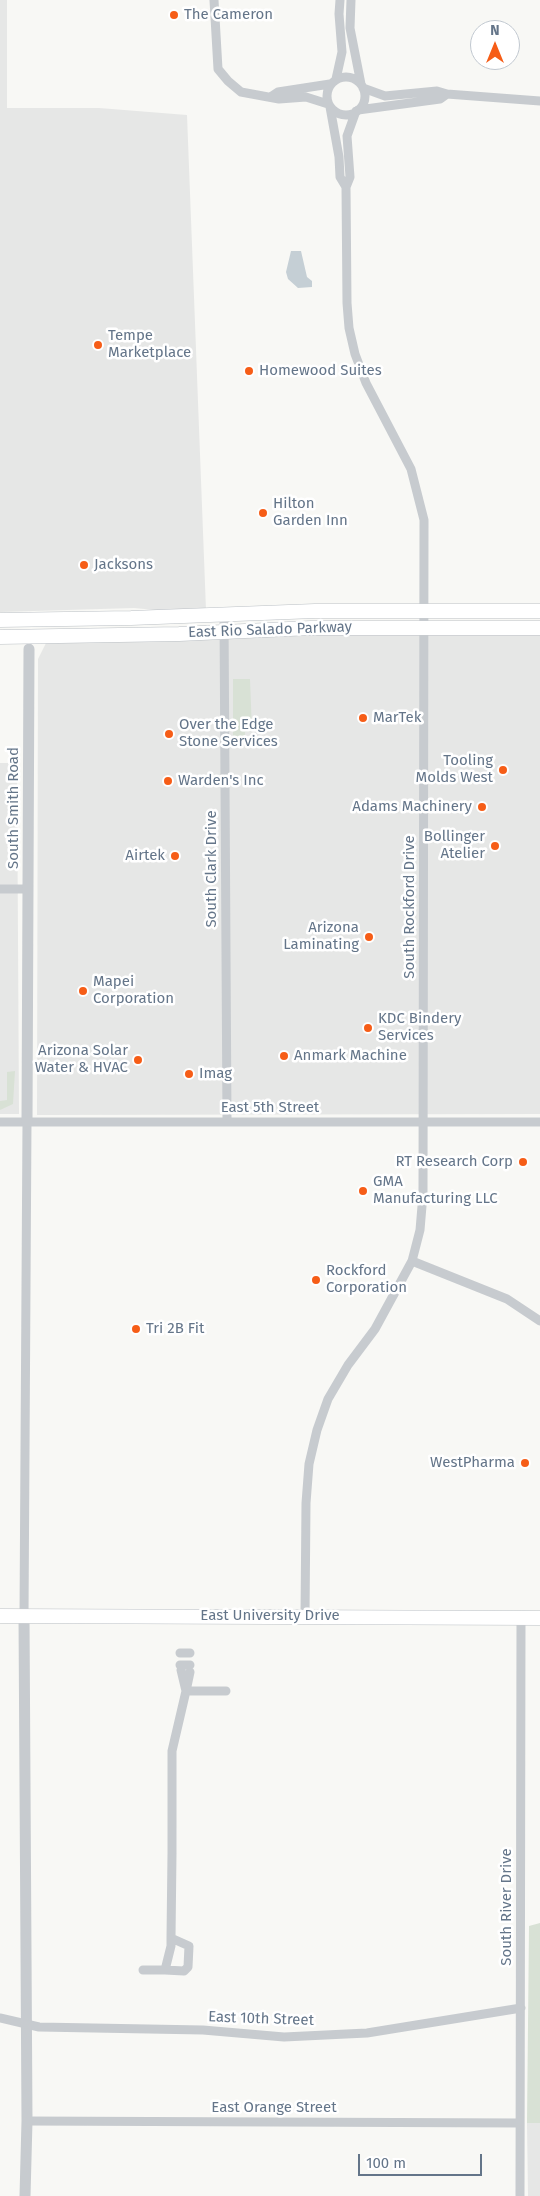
<!DOCTYPE html>
<style>
body{margin:0}
#map{position:relative;width:540px;height:2196px;overflow:hidden;background:#f8f8f5;font-family:"Fira Sans",sans-serif}
canvas{display:block}
.north{position:absolute;left:470px;top:20px;width:50px;height:50px;box-sizing:border-box;background:#fff;border:1px solid #c1c8d0;border-radius:50%;rotate:0deg;font-size:14px;font-weight:700;line-height:20px;text-align:center;color:#647589}
.north::after{content:'';display:block;margin:auto;width:18px;height:22px;background:#f65d17;clip-path:polygon(50% 0,100% 100%,50% 72%,0 100%)}
.scale{position:absolute;left:358px;top:2154px;width:124px;height:22px;box-sizing:border-box;border:2px solid #647589;border-top:0;padding-left:6px;font-size:15px;line-height:18px;white-space:nowrap;color:#647589;-webkit-text-stroke:4px #fff;paint-order:stroke}
</style>
<div id="map">
<canvas width="540" height="2196"></canvas>
<div class="north">N</div>
<div class="scale">100 m</div>
</div>
<script>
const context = document.querySelector('canvas').getContext('2d');
context.lineJoin = 'round';
function fillPath(path, color) { context.fillStyle = color; context.fill(path, 'evenodd'); }
const shape = rows => new Path2D(rows.map(r => 'M' + r).join(''));
function stroke(path, color, width, dash) { context.strokeStyle = color; context.lineWidth = width; context.lineCap = dash ? 'butt' : 'round'; context.setLineDash(dash || []); context.stroke(path); }
function drawText(font, color, halo, rows, align = 'center') {
  context.font = font + ' "Fira Sans",sans-serif'; context.lineWidth = 5; context.setLineDash([]); context.textBaseline = 'middle'; context.strokeStyle = halo; context.fillStyle = color; for (const [text, x, y, turn = 0] of rows) {
    context.save(); context.translate(x, y); context.rotate((+turn || 0) * Math.PI / 180); context.textAlign = isNaN(turn) ? turn : align; if (halo) context.strokeText(text, 0, 0); context.fillText(text, 0, 0); context.restore();
  }
}
fillPath(shape([
 [0,0,7,0,7,108,99,108,187,115,206,610,176,612,134,608,0,612],
 [540,633,540,1114,37,1115,38,659,46,643,323,634],
 [0,763,17,763,19,1114,0,1114],
 [527,2123,540,2123,540,2196,528,2196]
]), '#e6e7e6');
fillPath(shape([
 [233,679,250,679,252,731,245,732,245,738,233,737],
 [15,1071,13,1104,0,1110,0,1101,7,1100,7,1072],
 [540,1923,540,2123,527,2123,529,1926]
]), '#d8e1d5');
fillPath(shape([
 [291,251,301,251,307,277,312,281,312,287,298,288,288,279,286,272]
]), '#c5cfd5');
const secondary = shape([
 [0,620,131,618,315,611,540,611],
 [0,637,179,634,311,628,540,628],
 [0,1616,540,1618]
]);
stroke(secondary, '#bbc0c5', 15);
stroke(shape([
 [214,0,218,69,228,81,241,92,279,99,306,97,328,104],
 [351,0,350,28,361,84],
 '327 96a19 19 0 1 1 38 0a19 19 0 1 1-38 0Z',
 [336,79,342,52,339,14,340,0],
 [363,88,385,96,437,91,447,94,540,101],
 [272,96,278,92,330,84],
 [330,107,339,157,340,177,346,187],
 [358,110,440,99,447,94],
 [224,616,227,1121],
 [0,889,28,889],
 [0,1122,540,1122],
 [412,1261,507,1299,540,1321],
 [24,1616,27,1121],
 [305,1616,306,1503,309,1464,317,1430,328,1399,348,1365,375,1329,412,1261,420,1230,423,1194,424,520,411,469,366,383,355,354,349,328,347,303,346,187,350,177,347,136,356,111],
 [180,1653,190,1653],
 [180,1665,190,1665],
 [181,1670,186,1691,190,1672],
 [171,1938,189,1946,188,1967,184,1971,165,1970,171,1946,171,1938,172,1853,172,1751,186,1691,226,1691],
 [143,1970,165,1970],
 [0,2018,39,2027,203,2030,284,2037,367,2033,521,2008],
 [27,2121,520,2123],
 [520,2196,521,1617]
]), '#c7cbcf', 9);
stroke(shape([
 [27,1121,29,649],
 [24,1616,27,2121,25,2196]
]), '#c7cbcf', 11);
stroke(secondary, '#fff', 14);
for (const [x, y, r, color] of [
 [174,15,5,"#f65d17"],
 [98,345,5,"#f65d17"],
 [249,371,5,"#f65d17"],
 [263,513,5,"#f65d17"],
 [84,565,5,"#f65d17"],
 [363,718,5,"#f65d17"],
 [169,734,5,"#f65d17"],
 [503,770,5,"#f65d17"],
 [168,781,5,"#f65d17"],
 [482,807,5,"#f65d17"],
 [495,846,5,"#f65d17"],
 [175,856,5,"#f65d17"],
 [369,937,5,"#f65d17"],
 [83,991,5,"#f65d17"],
 [368,1028,5,"#f65d17"],
 [284,1056,5,"#f65d17"],
 [138,1060,5,"#f65d17"],
 [189,1074,5,"#f65d17"],
 [523,1162,5,"#f65d17"],
 [363,1191,5,"#f65d17"],
 [316,1280,5,"#f65d17"],
 [136,1329,5,"#f65d17"],
 [525,1463,5,"#f65d17"]
]) { const dot = new Path2D(); dot.arc(x, y, r, 0, 2 * Math.PI); context.fillStyle = color; context.fill(dot); stroke(dot, '#fff', 2); }
drawText('15px', '#647589', '#fff', [
 ["The Cameron",184,15],
 ["Tempe",108,336],
 ["Marketplace",108,353],
 ["Homewood Suites",259,371],
 ["Hilton",273,504],
 ["Garden Inn",273,521],
 ["Jacksons",94,565],
 ["MarTek",373,718],
 ["Over the Edge",179,725],
 ["Stone Services",179,742],
 ["Tooling",493,761,"right"],
 ["Molds West",493,778,"right"],
 ["Warden's Inc",178,781],
 ["Adams Machinery",472,807,"right"],
 ["Bollinger",485,837,"right"],
 ["Atelier",485,854,"right"],
 ["Airtek",165,856,"right"],
 ["Arizona",359,928,"right"],
 ["Laminating",359,945,"right"],
 ["Mapei",93,982],
 ["Corporation",93,999],
 ["KDC Bindery",378,1019],
 ["Services",378,1036],
 ["Arizona Solar",128,1051,"right"],
 ["Water & HVAC",128,1068,"right"],
 ["Anmark Machine",294,1056],
 ["Imag",199,1074],
 ["RT Research Corp",513,1162,"right"],
 ["GMA",373,1182],
 ["Manufacturing LLC",373,1199],
 ["Rockford",326,1271],
 ["Corporation",326,1288],
 ["Tri 2B Fit",146,1329],
 ["WestPharma",515,1463,"right"]
], 'left');
drawText('15px', '#647589', '#fff', [
 ["East Rio Salado Parkway",270,630,-2],
 ["South Smith Road",14,808,-90],
 ["South Clark Drive",212,869,-90],
 ["South Rockford Drive",410,907,-90],
 ["East 5th Street",270,1108],
 ["East University Drive",270,1616],
 ["South River Drive",507,1907,-90],
 ["East 10th Street",261,2019,2],
 ["East Orange Street",274,2108]
]);
</script>
